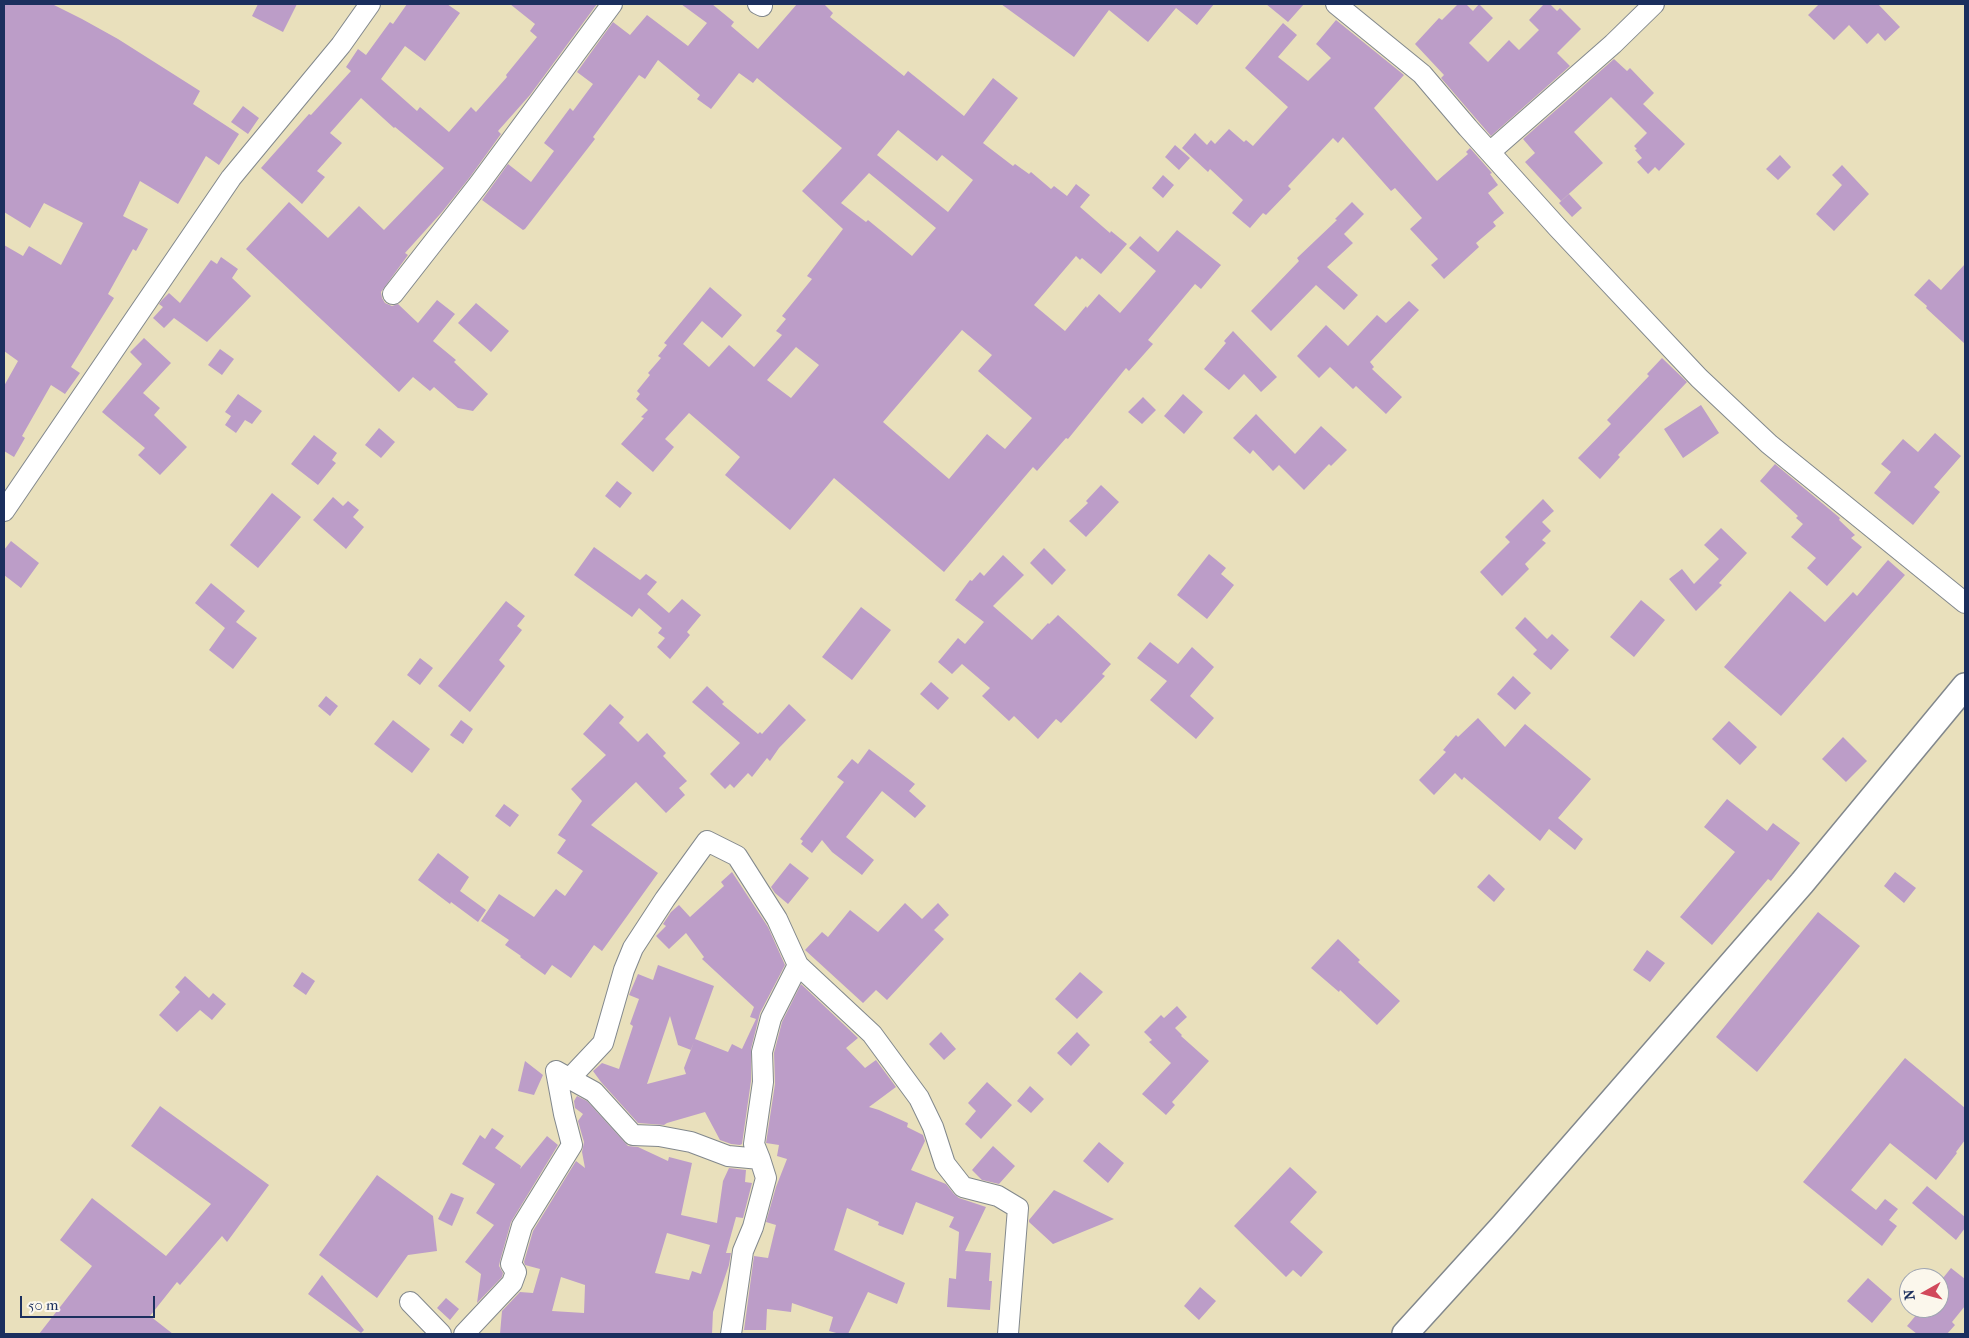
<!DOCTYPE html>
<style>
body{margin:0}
#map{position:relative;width:1969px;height:1338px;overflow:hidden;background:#e9e0bc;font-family:"IM FELL French Canon",serif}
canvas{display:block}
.frame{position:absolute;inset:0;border:5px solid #1b2f5e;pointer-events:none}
.north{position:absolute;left:1899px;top:1268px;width:50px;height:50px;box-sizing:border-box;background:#fbf7ec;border:1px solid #a1a7b3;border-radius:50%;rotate:263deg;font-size:14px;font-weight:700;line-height:20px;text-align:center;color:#1b2f5e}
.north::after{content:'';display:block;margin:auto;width:18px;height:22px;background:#d1495b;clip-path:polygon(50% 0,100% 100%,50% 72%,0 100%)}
.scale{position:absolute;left:20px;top:1296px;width:135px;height:22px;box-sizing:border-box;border:2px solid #1b2f5e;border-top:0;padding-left:6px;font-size:15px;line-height:18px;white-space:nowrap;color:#1b2f5e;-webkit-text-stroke:4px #fbf7ec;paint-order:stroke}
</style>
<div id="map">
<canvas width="1969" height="1338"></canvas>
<div class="frame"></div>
<div class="north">N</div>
<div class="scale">50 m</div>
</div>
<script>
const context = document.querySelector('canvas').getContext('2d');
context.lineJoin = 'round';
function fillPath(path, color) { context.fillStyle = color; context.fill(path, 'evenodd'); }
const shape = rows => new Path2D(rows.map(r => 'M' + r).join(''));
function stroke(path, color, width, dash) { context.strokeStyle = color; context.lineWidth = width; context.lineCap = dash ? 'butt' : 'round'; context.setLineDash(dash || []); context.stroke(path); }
fillPath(shape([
 [4,4,52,4,82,19,118,39,200,91,193,104,239,134,219,165,206,156,178,204,140,181,123,216,148,229,136,251,133,249,108,294,114,298,71,367,80,373,65,394,51,385,22,436,25,438,14,457,4,451,4,386,18,361,4,351,4,245,23,256,29,246,61,265,83,223,44,203,30,228,4,212],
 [258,4,297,4,283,32,252,16],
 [407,4,447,4,460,13,425,61,405,46,381,79,417,111,420,107,449,132,471,107,476,112,507,77,506,75,537,37,530,31,535,24,510,4,597,4,530,95,498,131,501,134,470,177,442,212,405,253,408,255,381,292,382,298,385,303,392,306,398,304,418,323,437,300,455,314,433,341,456,360,454,362,488,394,473,411,458,408,434,387,430,391,413,377,399,392,246,249,289,202,328,238,359,206,384,230,444,168,395,127,394,128,361,98,330,133,342,143,317,171,325,177,302,204,261,168,309,114,311,115,351,71,346,67,358,49,366,55,390,22,393,24],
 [681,4,712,4,734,22,731,26,758,49,797,4,824,4,833,13,830,17,904,76,908,71,964,116,993,78,1018,98,983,143,1013,166,1015,164,1029,174,1031,172,1051,189,1054,186,1067,196,1076,184,1090,195,1080,207,1110,233,1111,231,1127,244,1101,274,1082,258,1080,260,1076,256,1034,305,1065,331,1086,306,1087,308,1099,294,1120,313,1156,271,1129,248,1140,236,1158,252,1177,230,1221,265,1201,289,1195,284,1148,340,1153,344,1129,371,1126,368,1068,439,1066,438,1037,471,1033,467,944,572,834,478,790,530,725,475,740,457,689,413,665,439,674,447,653,472,621,444,644,418,641,417,648,410,636,399,640,394,637,391,650,375,648,373,661,358,658,356,667,345,664,343,710,287,742,315,722,338,702,321,683,344,709,367,729,345,754,367,782,335,776,331,786,319,782,316,812,279,807,276,843,229,802,191,842,148,757,78,753,83,739,73,711,109,697,99,700,95,658,60,645,79,639,75,593,137,595,139,525,229,523,230,482,200,508,164,531,182,554,151,544,143,570,108,573,111,593,84,577,72,613,22,630,35,647,15,688,46,707,23],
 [898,130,937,161,942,155,973,180,948,212,877,155],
 [869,173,936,228,912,256,868,220,866,222,841,203],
 [962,330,992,355,978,371,1032,418,1005,449,987,434,949,479,883,422],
 [796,347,819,365,791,398,767,380],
 [1001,4,1214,4,1197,25,1176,8,1148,42,1109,10,1074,57],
 [1266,4,1304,4,1288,22],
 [1458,4,1466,4,1473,11,1479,4,1493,18,1469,43,1488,62,1509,40,1519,50,1539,30,1529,20,1544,4,1550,4,1557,11,1560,8,1581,29,1557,53,1570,66,1491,136,1441,78,1444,75,1415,44,1439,18,1442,20],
 [1819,4,1878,4,1900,27,1885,41,1878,33,1867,44,1849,25,1834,40,1808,15],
 [1336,20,1404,75,1374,108,1437,181,1468,154,1466,152,1470,148,1492,173,1490,174,1498,185,1488,193,1504,213,1493,222,1496,226,1476,243,1479,247,1444,279,1431,265,1438,259,1410,229,1422,218,1395,188,1391,191,1343,137,1338,143,1333,138,1288,186,1291,189,1266,215,1263,213,1250,228,1232,213,1243,200,1210,169,1208,172,1182,148,1195,133,1207,145,1211,140,1215,144,1229,129,1244,142,1246,140,1253,146,1288,107,1245,68,1283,23,1297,35,1278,57,1308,81,1331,58,1316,44],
 [1614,59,1627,71,1630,68,1654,93,1643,104,1685,144,1659,171,1655,167,1648,174,1637,162,1642,158,1635,150,1637,149,1634,146,1647,133,1611,97,1574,132,1603,163,1561,201,1525,162,1535,153,1523,139],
 [243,106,259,118,248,134,231,122],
 [1175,145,1190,158,1179,170,1165,157],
 [1780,155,1791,167,1778,180,1766,169],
 [1842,165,1869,194,1834,231,1816,214,1842,185,1832,175],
 [1163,175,1174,185,1163,198,1152,188],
 [1569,194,1582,208,1572,217,1559,203],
 [1352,202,1364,214,1344,234,1353,243,1327,267,1358,295,1344,310,1316,285,1271,331,1251,311,1299,261,1297,258,1337,220,1335,219],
 [221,257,238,269,232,278,251,296,207,342,174,318,164,328,153,318,163,307,159,304,161,301,169,293,180,303,211,260,217,264],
 [1965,264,1965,344,1926,308,1927,306,1914,295,1929,279,1941,290],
 [1409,301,1419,310,1370,362,1374,367,1372,369,1402,397,1386,414,1356,386,1353,389,1330,367,1319,378,1297,356,1326,325,1348,346,1377,315,1386,323],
 [476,303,509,331,491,352,458,323],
 [1233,331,1277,377,1261,392,1244,374,1229,390,1204,369,1226,343,1224,341],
 [144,338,171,363,143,393,160,408,154,415,187,447,160,475,138,455,145,448,102,412,142,364,130,352],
 [220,349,234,359,222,375,208,365],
 [1662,358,1687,382,1618,455,1620,457,1600,479,1578,458,1611,424,1607,420,1649,376,1647,374],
 [238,394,262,411,252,424,245,420,236,433,225,425,231,416,225,412],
 [1183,394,1203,412,1184,434,1164,416],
 [1143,397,1156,410,1142,424,1128,412],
 [1701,405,1719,433,1683,458,1664,429],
 [1256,414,1295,454,1321,426,1347,450,1331,466,1329,464,1304,490,1279,465,1273,471,1253,450,1250,454,1233,438],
 [379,428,395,442,381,458,365,445],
 [1935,433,1961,456,1934,487,1940,492,1913,525,1874,493,1891,472,1881,464,1903,439,1918,452],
 [314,435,337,453,332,460,336,463,318,485,291,464],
 [1775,464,1840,518,1839,520,1855,535,1851,538,1862,547,1827,586,1807,568,1816,558,1791,537,1803,524,1796,518,1798,516,1760,481],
 [617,481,632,493,620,508,605,496],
 [1101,485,1119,502,1086,537,1069,521,1088,503,1086,501],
 [272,493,301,517,258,568,230,545],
 [333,497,343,506,348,501,359,510,353,517,364,527,346,549,313,520],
 [1543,499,1554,511,1542,522,1551,531,1542,540,1546,543,1525,564,1529,569,1502,596,1480,572,1510,542,1505,537],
 [1721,528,1747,553,1719,583,1722,585,1696,611,1669,579,1682,569,1694,584,1719,559,1704,545],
 [11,541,39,563,21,588,4,575,4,550],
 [594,547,640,580,646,574,657,582,647,594,669,613,682,599,701,615,687,632,690,635,670,659,657,647,665,638,658,633,662,628,639,608,632,617,574,575],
 [1044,548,1066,570,1052,585,1030,563],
 [1209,554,1226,568,1221,574,1234,585,1207,619,1177,595],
 [1003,555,1024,575,993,606,1032,640,1048,623,1049,624,1058,615,1111,664,1102,674,1105,676,1061,723,1056,719,1038,739,1014,716,1009,721,982,696,990,688,962,664,952,674,938,662,958,638,965,644,984,622,955,600,970,580,972,581,980,572,984,576],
 [1888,560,1905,575,1781,716,1724,667,1790,591,1825,622,1853,592,1857,596],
 [211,583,245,611,236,622,257,638,233,669,209,650,225,628,195,603],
 [1641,600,1665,620,1634,657,1610,637],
 [506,601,525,616,517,626,522,630,499,660,505,666,470,712,438,686],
 [861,607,891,630,852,680,822,657],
 [1525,617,1547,639,1552,634,1569,650,1551,670,1533,654,1537,650,1515,628],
 [1150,642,1178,664,1192,647,1214,667,1190,696,1214,718,1196,739,1150,700,1167,681,1137,658],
 [420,658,433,668,420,685,407,675],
 [1513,676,1531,693,1515,710,1497,694],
 [931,682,949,698,938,710,920,694],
 [707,686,724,702,722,704,758,734,760,732,762,734,789,704,806,720,779,748,770,761,767,758,752,777,748,773,734,788,730,784,725,789,710,774,740,743,692,702],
 [326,696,338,706,330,716,318,706],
 [610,704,624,717,619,723,638,742,647,733,666,753,663,756,687,781,679,788,685,795,666,813,636,782,591,825,658,873,602,951,594,945,571,978,552,965,545,975,520,957,521,956,505,945,509,940,481,921,499,894,534,917,556,889,565,896,583,871,557,853,566,840,558,835,582,801,571,789,606,755,583,734],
 [1478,718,1505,747,1525,724,1591,779,1558,818,1583,839,1575,850,1549,829,1540,841,1464,777,1462,780,1455,773,1434,795,1419,780,1446,752,1443,750,1456,735,1458,737],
 [393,720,430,749,412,773,374,744],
 [461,720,473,729,463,744,450,735],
 [1729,721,1757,747,1740,765,1712,739],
 [1843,737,1867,761,1846,782,1822,759],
 [869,749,915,784,909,791,926,806,915,818,882,791,846,837,874,860,862,875,832,852,822,840,812,853,801,844,803,841,800,839,844,782,837,777,852,759,858,764],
 [1727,799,1767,831,1773,823,1800,843,1771,881,1768,879,1712,945,1680,917,1735,852,1704,827],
 [504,804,519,815,510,827,495,816],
 [438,853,469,877,460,891,486,910,478,922,451,902,450,904,418,880],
 [790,863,809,878,788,904,775,893,771,887],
 [732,872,768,927,785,965,760,1013,751,1049,751,1081,742,1144,740,1145,731,1144,720,1140,705,1112,667,1123,664,1125,638,1123,601,1082,593,1071,602,1063,619,1069,633,1026,630,1024,639,999,629,995,638,974,653,980,658,965,714,986,691,1050,678,1045,670,1016,647,1084,686,1074,684,1068,695,1039,728,1052,732,1044,742,1049,756,1019,750,1017,754,1007,702,959,704,957,686,933,669,949,656,936,666,926,663,924,671,912,679,905,690,917,724,886,721,882],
 [1895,872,1916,888,1904,903,1884,886],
 [1489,874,1505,889,1494,902,1477,887],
 [905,903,922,919,938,903,949,915,934,930,944,939,887,1000,876,990,863,1003,805,950,822,932,828,937,850,910,878,932],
 [1818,912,1860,946,1757,1072,1716,1037],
 [1338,939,1360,960,1358,962,1400,1001,1377,1025,1340,990,1339,992,1311,968],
 [1647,950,1665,963,1650,982,1633,970],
 [302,972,315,981,306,995,293,986],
 [1080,972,1103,992,1077,1019,1055,999],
 [185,976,209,998,213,993,226,1004,212,1020,200,1010,177,1032,159,1015,180,992,175,987],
 [801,984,858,1038,846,1048,865,1068,876,1060,896,1087,869,1107,879,1110,908,1123,907,1127,923,1135,925,1141,911,1170,946,1184,954,1194,959,1198,986,1207,965,1251,991,1253,989,1281,992,1281,990,1310,947,1307,949,1278,956,1279,959,1232,949,1227,954,1217,916,1202,903,1235,878,1225,879,1222,847,1208,834,1250,905,1283,897,1304,868,1292,848,1334,840,1334,829,1331,833,1317,792,1303,791,1312,767,1309,766,1330,744,1330,754,1256,768,1258,776,1225,766,1222,776,1187,787,1159,777,1156,779,1145,766,1143,775,1084,774,1053,782,1022],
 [1177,1006,1187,1017,1175,1028,1182,1035,1181,1036,1209,1061,1172,1102,1175,1105,1166,1115,1142,1094,1171,1063,1149,1042,1152,1040,1144,1032,1161,1015,1164,1018],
 [941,1032,956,1049,944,1060,929,1044],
 [1077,1032,1090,1045,1071,1066,1057,1053],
 [1905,1058,1965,1108,1965,1140,1956,1152,1957,1153,1936,1180,1890,1143,1851,1190,1876,1210,1885,1199,1898,1209,1889,1220,1897,1226,1882,1246,1803,1182],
 [525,1061,543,1075,534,1095,518,1091],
 [987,1082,1012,1105,981,1139,965,1124,976,1111,968,1103],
 [1030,1086,1044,1099,1031,1113,1017,1101],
 [577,1096,587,1101,628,1146,638,1147,668,1161,669,1157,692,1163,681,1215,717,1223,723,1181,729,1168,746,1170,745,1182,752,1183,743,1218,736,1217,726,1253,731,1253,729,1265,713,1312,712,1334,500,1334,502,1311,520,1292,533,1293,540,1269,525,1265,524,1262,533,1231,576,1161,585,1168,582,1152,584,1142,578,1121,583,1114,575,1108,574,1101],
 [667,1233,710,1245,701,1274,692,1271,689,1280,655,1273],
 [561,1277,585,1285,584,1313,552,1311],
 [160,1106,269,1185,227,1242,222,1236,180,1285,177,1282,150,1316,173,1334,39,1334,92,1266,60,1240,92,1198,166,1256,211,1204,131,1146],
 [492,1128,504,1136,495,1148,521,1166,520,1169,547,1136,558,1145,511,1222,500,1261,499,1266,503,1273,502,1277,477,1303,481,1274,465,1262,494,1225,476,1213,495,1184,462,1164,480,1135,485,1139],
 [1099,1142,1124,1163,1108,1183,1083,1161],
 [993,1146,1015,1166,999,1184,982,1180,972,1170],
 [1290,1167,1317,1192,1290,1222,1323,1252,1301,1277,1293,1270,1286,1277,1234,1226],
 [377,1175,433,1216,437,1251,408,1255,377,1298,319,1255],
 [1927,1186,1965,1217,1965,1228,1956,1240,1912,1203],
 [1054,1190,1114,1219,1053,1244,1029,1222,1029,1220],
 [451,1193,464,1198,452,1226,438,1219],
 [1951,1268,1965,1279,1965,1306,1952,1322,1955,1325,1947,1334,1917,1334,1907,1326,1922,1308,1939,1308,1939,1283],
 [322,1275,364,1330,361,1333,308,1294],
 [1868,1278,1892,1299,1872,1323,1847,1301],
 [1200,1287,1216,1301,1199,1320,1184,1306],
 [446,1298,459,1309,450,1320,437,1308]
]), '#bc9dc8');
const minor = shape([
 [758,4,762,6],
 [1336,4,1422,74,1468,128,1558,228,1699,378,1769,444,1965,603],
 [1490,152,1613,44,1654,4],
 [393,294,479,184,612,4],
 [4,511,231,178,341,45,370,4],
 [556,1071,594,1092,633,1135,659,1136,691,1142,728,1156,760,1159,766,1178,753,1227,743,1251,731,1334],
 [570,1078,603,1043,624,970,633,948,665,899,707,841,737,856,777,919,798,965,872,1034,919,1098,933,1127,945,1164,963,1187,998,1196,1018,1208,1008,1334],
 [760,1159,754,1144,763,1082,762,1052,771,1018,798,965],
 [410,1302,441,1334],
 [464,1334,512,1283,516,1272,511,1264,522,1226,572,1145,564,1114,556,1071]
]);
const tertiary = shape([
 [1405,1334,1503,1226,1802,883,1965,686]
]);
stroke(minor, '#82888d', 22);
stroke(tertiary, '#82888d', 28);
stroke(minor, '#fff', 20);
stroke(tertiary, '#fff', 25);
</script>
